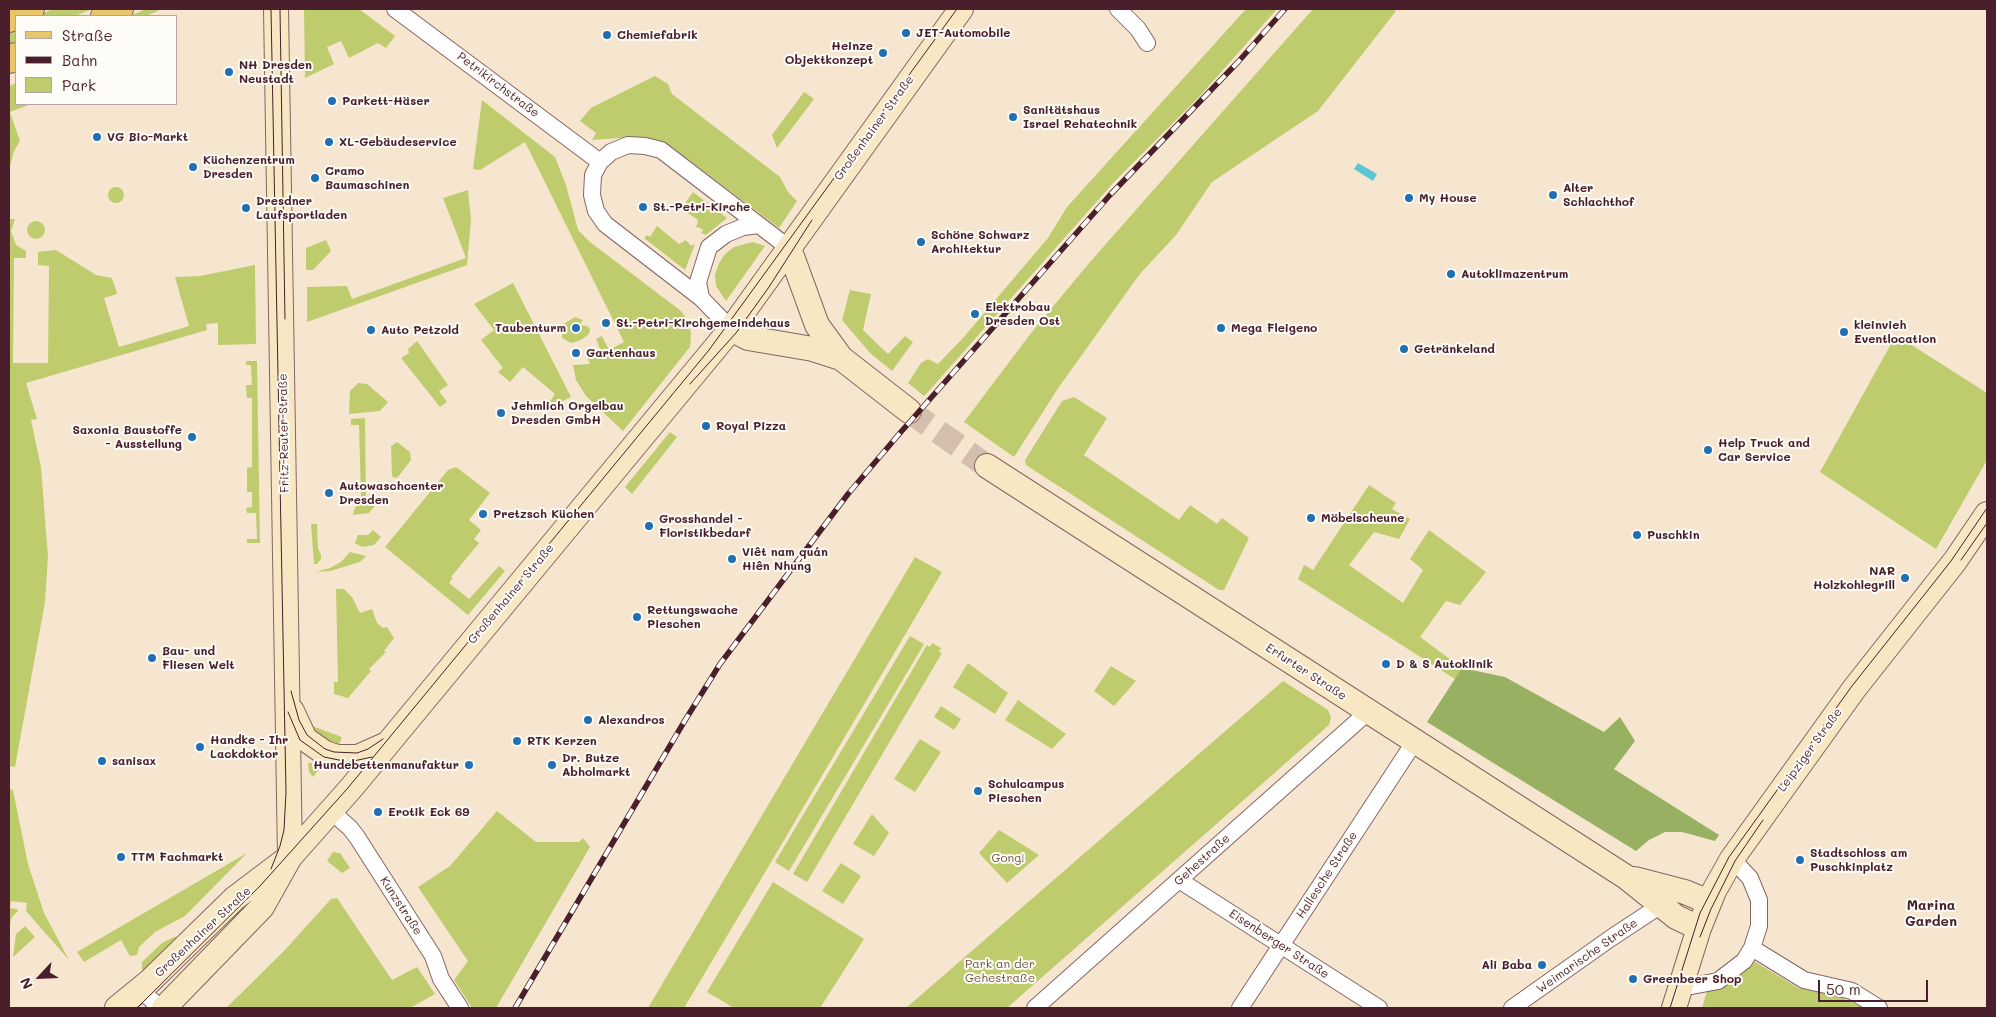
<!DOCTYPE html>
<meta charset="utf-8">
<style>
body{margin:0}
#map{position:relative;width:1996px;height:1017px;overflow:hidden;background:#f6e6cf;font-family:Mali,sans-serif}
canvas{display:block}
.frame{position:absolute;inset:0;border:10px solid #4a1f2b;pointer-events:none}
.legend{position:absolute;left:15px;top:15px;width:162px;height:90px;box-sizing:border-box;background:#fdfcf7;border:1px solid #b5a4a5;margin:0;padding:6px 9px;list-style:none;font-size:15px;color:#4a1f2b}
.legend li{display:flex;align-items:center;gap:10px;height:25px}
.legend b{width:25px;border:1px solid #b5a4a5}
.north{position:absolute;left:15px;top:952px;width:50px;height:50px;-webkit-text-stroke:4px #fdfcf7;paint-order:stroke;rotate:245deg;font-size:14px;font-weight:700;line-height:20px;text-align:center;color:#4a1f2b}
.north::after{content:'';display:block;margin:auto;width:18px;height:22px;background:#4a1f2b;clip-path:polygon(50% 0,100% 100%,50% 72%,0 100%)}
.scale{position:absolute;left:1818px;top:980px;width:110px;height:22px;box-sizing:border-box;border:2px solid #4a1f2b;border-top:0;padding-left:6px;font-size:15px;line-height:18px;white-space:nowrap;color:#4a1f2b;-webkit-text-stroke:4px #fdfcf7;paint-order:stroke}
</style>
<div id="map">
<canvas width="1996" height="1017"></canvas>
<div class="frame"></div>
<ul class="legend">
<li><b style="height:6px;background:#eac669"></b>Straße</li>
<li><b style="height:6px;background:#4a1f2b"></b>Bahn</li>
<li><b style="height:14px;background:#bfcc6e"></b>Park</li>
</ul>
<div class="north">N</div>
<div class="scale">50 m</div>
</div>
<script>
const context = document.querySelector('canvas').getContext('2d');
context.lineJoin = 'round';
function fillPath(path, color) { context.fillStyle = color; context.fill(path, 'evenodd'); }
const shape = rows => new Path2D(rows.map(r => 'M' + r).join(''));
function stroke(path, color, width, dash) { context.strokeStyle = color; context.lineWidth = width; context.lineCap = dash ? 'butt' : 'round'; context.setLineDash(dash || []); context.stroke(path); }
function drawText(font, color, halo, rows, align = 'center') {
  context.font = font + ' Mali,sans-serif'; context.lineWidth = 4; context.setLineDash([]); context.textBaseline = 'middle'; context.strokeStyle = halo; context.fillStyle = color; for (const [text, x, y, turn = 0] of rows) {
    context.save(); context.translate(x, y); context.rotate((+turn || 0) * Math.PI / 180); context.textAlign = isNaN(turn) ? turn : align; if (halo) context.strokeText(text, 0, 0); context.fillText(text, 0, 0); context.restore();
  }
}
fillPath(shape([
 [53,9,92,9,75,16,37,16],
 [146,9,162,9,146,16,130,16],
 [304,9,359,9,395,36,386,48,378,43,349,58,341,41,327,47,334,64,305,78],
 [1246,9,1277,9,1199,97,1115,181,928,392,924,396,908,383,921,363,928,359,938,364,963,338,1048,238,1067,207],
 [1313,9,1394,9,1396,11,1318,111,1212,182,1176,235,1139,275,1059,387,1014,457,964,422,1031,333,1090,262],
 [16,26,16,43,9,46,9,29],
 [655,76,668,84,672,94,780,177,788,192,797,201,779,228,669,145,658,140,633,137,592,140,596,133,580,121,591,108],
 [16,83,16,104,31,104,10,112,20,141,14,151,9,171,9,86],
 [804,92,814,99,777,148,772,135],
 [482,100,555,157,566,185,578,230,590,242,681,311,688,321,691,333,690,347,623,431,586,396,576,380,573,365,590,364,586,355,600,349,596,339,602,336,609,350,624,342,525,142,480,170,473,169],
 '108 195a8 8 0 1 1 16 0a8 8 0 1 1-16 0Z',
 [468,190,471,220,467,265,307,322,307,287,347,286,352,299,466,258,443,198],
 [693,192,727,218,706,235,701,233,703,230,700,228,696,227,698,222,697,219,681,209],
 [9,219,15,219,11,231,16,245,26,251,26,258,14,258,13,363,48,363,49,266,38,265,38,252,56,250,96,275,112,278,117,294,104,298,119,347,189,326,175,277,200,276,255,265,256,344,218,345,218,323,206,324,207,330,26,383,37,419,31,420,41,467,48,557,45,602,15,767,9,766],
 '27 230a9 9 0 1 1 18 0a9 9 0 1 1-18 0Z',
 [657,226,679,244,686,240,691,246,695,244,685,270,644,238,647,235,650,237],
 [326,240,331,251,313,270,306,270,306,248],
 [753,242,765,246,726,301,716,286,715,275,719,263,725,254,734,247],
 [513,283,571,397,552,406,548,404,555,394,523,367,510,382,498,372,503,368,481,340,494,330,474,304],
 [850,290,871,294,863,330,888,354,905,336,913,342,892,371,870,353,842,320],
 [575,317,583,320,580,325,587,326,590,329,589,334,581,340,571,343,562,338,562,325],
 [1896,335,1987,393,1987,460,1936,549,1820,472],
 [417,341,448,385,439,391,447,402,440,407,401,358,409,353,408,349],
 [246,361,257,361,260,543,247,543,247,539,257,539,256,513,247,513,246,508,252,507,252,492,247,492,247,468,252,467,252,398,247,398,246,385,252,385,251,365,246,365],
 [358,383,367,384,388,402,380,411,349,414,350,391],
 [1074,397,1107,418,1084,455,1179,520,1190,505,1217,524,1222,518,1249,538,1224,590,1219,590,1026,465,1025,460,1062,401],
 [365,418,366,502,378,502,369,513,353,515,354,510,361,497,359,425,351,425,351,419],
 [670,432,677,437,632,494,625,487],
 [397,442,410,452,411,460,398,477,394,478,392,476,391,446],
 [456,467,490,493,469,520,481,530,474,539,479,543,451,577,453,578,449,583,469,599,499,566,505,571,468,615,385,547,448,470],
 [1369,485,1396,503,1392,509,1410,519,1399,539,1374,532,1349,565,1403,603,1423,570,1410,559,1429,530,1486,572,1460,605,1446,601,1420,637,1462,668,1455,679,1298,579,1304,565,1313,570],
 [311,524,317,524,318,548,321,555,321,559,317,564,314,564],
 [373,530,381,537,374,545,362,547,355,543,358,535,368,535],
 [350,552,366,556,360,562,330,571,316,572,330,568,341,562],
 [915,557,942,572,764,874,684,1008,648,1008],
 [336,589,344,589,352,597,360,613,372,609,377,623,383,628,387,627,394,638,384,651,386,652,369,669,371,671,348,698,334,694,334,682,338,682],
 [910,636,924,644,789,871,775,862],
 [932,643,941,648,939,652,942,653,807,882,793,874,927,645,930,647],
 [968,663,1008,693,995,714,953,687],
 [1111,666,1136,681,1114,706,1094,691],
 [1283,681,1328,710,1331,717,1329,725,1007,1008,906,1008],
 [1018,700,1066,734,1052,749,1005,720],
 [941,706,961,719,954,730,934,717],
 [312,726,342,737,339,745,328,741,311,729],
 [920,739,941,752,915,792,894,779],
 [317,759,324,763,313,777,309,772,308,763,315,763],
 [9,789,13,790,28,864,44,913,69,960,26,911,27,903,11,901,10,908,17,909,18,911,12,917,9,928],
 [497,811,536,842,579,842,583,838,590,847,496,1008,472,1008,454,980,468,961,418,887,450,866],
 [872,814,889,833,874,856,853,844],
 [999,830,1039,855,1007,883,979,853],
 [333,852,340,853,350,868,342,873,327,861],
 [247,853,185,916,155,932,139,947,137,955,130,956,121,940,84,962,77,952],
 [841,863,861,876,843,904,822,891],
 [773,882,864,939,820,1008,734,1008,707,992],
 [337,898,392,980,417,967,435,994,410,1008,226,1008,284,951,331,899],
 [25,926,35,937,13,957,16,934],
 [174,937,180,937,142,973,142,962,162,943],
 [1752,960,1800,989,1821,988,1864,1008,1702,1008,1707,991,1713,990]
]), '#bfcc6e');
fillPath(shape([
 [1462,668,1505,677,1604,732,1620,717,1635,741,1614,769,1719,835,1715,841,1682,832,1665,832,1649,840,1636,851,1427,722]
]), '#97b061');
fillPath(shape([
 [1358,163,1377,174,1373,181,1354,169]
]), '#5bc6d4');
stroke(shape([
 [909,411,987,466]
]), '#d4beae', 24, [24, 12]);
const street = shape([
 [395,9,600,162],
 [1118,9,1138,29,1147,43],
 [701,298,698,282,709,247,726,234,743,227,759,225],
 [731,329,701,298,605,224,596,211,592,195,593,175,600,162,611,152,628,145,645,146,661,150,789,248],
 [331,811,350,828,357,837,433,956,441,979,460,1008],
 [1179,880,1379,1008],
 [1752,948,1804,980,1852,991,1879,1008],
 [1681,984,1692,986,1718,981,1744,961,1752,948,1759,926,1759,900,1750,878,1732,859],
 [141,990,160,1008],
 [1035,1008,1369,711],
 [1240,1008,1415,741],
 [1512,1008,1611,938,1661,905]
]);
const secondary = shape([
 [276,9,290,857],
 [789,248,817,325,841,358,909,411],
 [731,329,748,338,813,349,841,358],
 [987,466,1626,877,1676,917,1699,928],
 [292,711,305,739,325,753,337,757,358,757,385,745],
 [1635,879,1685,892,1709,902],
 [117,1008,150,981,235,898,284,861],
 [164,1008,262,907,290,857,352,787,731,329,961,9],
 [1674,1008,1699,928,1714,891,1732,859,1854,689,1955,561,1987,514]
]);
const primary = shape([
 [104,16,120,9],
 [9,19,31,9],
 [9,60,16,56]
]);
stroke(street, '#866564', 18);
stroke(secondary, '#866564', 26);
stroke(primary, '#866564', 28);
stroke(street, '#fff', 16);
stroke(secondary, '#f7e8c3', 24);
stroke(primary, '#eac669', 26);
stroke(shape([
 [280,9,285,319],
 [690,384,736,333,769,287,812,220],
 [1961,560,1987,523],
 [291,691,299,720,307,735,325,749,334,752,357,753,368,749,383,739],
 [288,712,300,740,324,757,349,762,372,757],
 [271,869,280,846,284,830,286,792,271,9],
 [1700,937,1711,909,1735,861,1763,820],
 [137,1008,260,886,347,789,709,350,957,9],
 [1670,1008,1700,913,1729,857,1852,686,1951,561,1987,508]
]), '#4a1f2b', 1);
const rail = shape([
 [515,1008,684,722,720,664,848,494,900,433,1110,195,1238,62,1285,9]
]);
stroke(rail, '#4a1f2b', 5.5);
stroke(rail, '#fdfcf7', 4, [11]);
for (const [x, y, r, color] of [
 [906,33,5,"#1f6fb2"],
 [607,35,5,"#1f6fb2"],
 [883,53,5,"#1f6fb2"],
 [229,72,5,"#1f6fb2"],
 [332,101,5,"#1f6fb2"],
 [1013,117,5,"#1f6fb2"],
 [97,137,5,"#1f6fb2"],
 [329,142,5,"#1f6fb2"],
 [193,167,5,"#1f6fb2"],
 [315,178,5,"#1f6fb2"],
 [1553,195,5,"#1f6fb2"],
 [1409,198,5,"#1f6fb2"],
 [643,207,5,"#1f6fb2"],
 [246,208,5,"#1f6fb2"],
 [921,242,5,"#1f6fb2"],
 [1451,274,5,"#1f6fb2"],
 [975,314,5,"#1f6fb2"],
 [606,323,5,"#1f6fb2"],
 [576,328,5,"#1f6fb2"],
 [1221,328,5,"#1f6fb2"],
 [371,330,5,"#1f6fb2"],
 [1844,332,5,"#1f6fb2"],
 [1404,349,5,"#1f6fb2"],
 [576,353,5,"#1f6fb2"],
 [501,413,5,"#1f6fb2"],
 [706,426,5,"#1f6fb2"],
 [192,437,5,"#1f6fb2"],
 [1708,450,5,"#1f6fb2"],
 [329,493,5,"#1f6fb2"],
 [483,514,5,"#1f6fb2"],
 [1311,518,5,"#1f6fb2"],
 [649,526,5,"#1f6fb2"],
 [1637,535,5,"#1f6fb2"],
 [732,559,5,"#1f6fb2"],
 [1905,578,5,"#1f6fb2"],
 [637,617,5,"#1f6fb2"],
 [152,658,5,"#1f6fb2"],
 [1386,664,5,"#1f6fb2"],
 [588,720,5,"#1f6fb2"],
 [517,741,5,"#1f6fb2"],
 [200,747,5,"#1f6fb2"],
 [102,761,5,"#1f6fb2"],
 [469,765,5,"#1f6fb2"],
 [552,765,5,"#1f6fb2"],
 [978,791,5,"#1f6fb2"],
 [378,812,5,"#1f6fb2"],
 [121,857,5,"#1f6fb2"],
 [1800,860,5,"#1f6fb2"],
 [1542,965,5,"#1f6fb2"],
 [1633,979,5,"#1f6fb2"]
]) { const dot = new Path2D(); dot.arc(x, y, r, 0, 2 * Math.PI); context.fillStyle = color; context.fill(dot); stroke(dot, '#fdfcf7', 2); }
drawText('bold 12px', '#4a1f2b', '#fdfcf7', [
 ["JET-Automobile",916,33],
 ["Chemiefabrik",617,35],
 ["Heinze",873,46,"right"],
 ["Objektkonzept",873,60,"right"],
 ["NH Dresden",239,65],
 ["Neustadt",239,79],
 ["Parkett-Häser",342,101],
 ["Sanitätshaus",1023,110],
 ["Israel Rehatechnik",1023,124],
 ["VG Bio-Markt",107,137],
 ["XL-Gebäudeservice",339,142],
 ["Küchenzentrum",203,160],
 ["Dresden",203,174],
 ["Cramo",325,171],
 ["Baumaschinen",325,185],
 ["Alter",1563,188],
 ["Schlachthof",1563,202],
 ["My House",1419,198],
 ["Dresdner",256,201],
 ["Laufsportladen",256,215],
 ["St.-Petri-Kirche",653,207],
 ["Schöne Schwarz",931,235],
 ["Architektur",931,249],
 ["Autoklimazentrum",1461,274],
 ["Elektrobau",985,307],
 ["Dresden Ost",985,321],
 ["St.-Petri-Kirchgemeindehaus",616,323],
 ["kleinvieh",1854,325],
 ["Eventlocation",1854,339],
 ["Taubenturm",566,328,"right"],
 ["Mega Fleigeno",1231,328],
 ["Auto Petzold",381,330],
 ["Getränkeland",1414,349],
 ["Gartenhaus",586,353],
 ["Jehmlich Orgelbau",511,406],
 ["Dresden GmbH",511,420],
 ["Royal Pizza",716,426],
 ["Saxonia Baustoffe",182,430,"right"],
 ["- Ausstellung",182,444,"right"],
 ["Help Truck and",1718,443],
 ["Car Service",1718,457],
 ["Autowaschcenter",339,486],
 ["Dresden",339,500],
 ["Pretzsch Küchen",493,514],
 ["Möbelscheune",1321,518],
 ["Grosshandel -",659,519],
 ["Floristikbedarf",659,533],
 ["Puschkin",1647,535],
 ["Viêt nam quán",742,552],
 ["Hiên Nhung",742,566],
 ["NAR",1895,571,"right"],
 ["Holzkohlegrill",1895,585,"right"],
 ["Rettungswache",647,610],
 ["Pieschen",647,624],
 ["Bau- und",162,651],
 ["Fliesen Welt",162,665],
 ["D & S Autoklinik",1396,664],
 ["Alexandros",598,720],
 ["Handke - Ihr",210,740],
 ["Lackdoktor",210,754],
 ["RTK Kerzen",527,741],
 ["Dr. Butze",562,758],
 ["Abholmarkt",562,772],
 ["sanisax",112,761],
 ["Hundebettenmanufaktur",459,765,"right"],
 ["Schulcampus",988,784],
 ["Pieschen",988,798],
 ["Erotik Eck 69",388,812],
 ["Stadtschloss am",1810,853],
 ["Puschkinplatz",1810,867],
 ["TTM Fachmarkt",131,857],
 ["Ali Baba",1532,965,"right"],
 ["Greenbeer Shop",1643,979]
], 'left');
drawText('12px', '#4a1f2b', '#fdfcf7', [
 ["Petrikirchstraße",498,85,37],
 ["Großenhainer Straße",874,128,-54],
 ["Fritz-Reuter-Straße",284,433,-91],
 ["Großenhainer Straße",511,594,-50],
 ["Erfurter Straße",1306,672,33],
 ["Leipziger Straße",1810,750,-54],
 ["Gehestraße",1202,860,-42],
 ["Hallesche Straße",1327,875,-57],
 ["Kunzstraße",401,906,57],
 ["Großenhainer Straße",203,932,-43],
 ["Eisenberger Straße",1279,944,33],
 ["Weimarische Straße",1587,956,-35]
]);
drawText('12px', '#6d533f', '#fdfcf7', [
 ["Gong!",1008,858],
 ["Park an der",1000,964],
 ["Gehestraße",1000,978]
]);
drawText('bold 14px', '#4a1f2b', '#fdfcf7', [
 ["Marina",1931,906],
 ["Garden",1931,922]
]);
</script>
